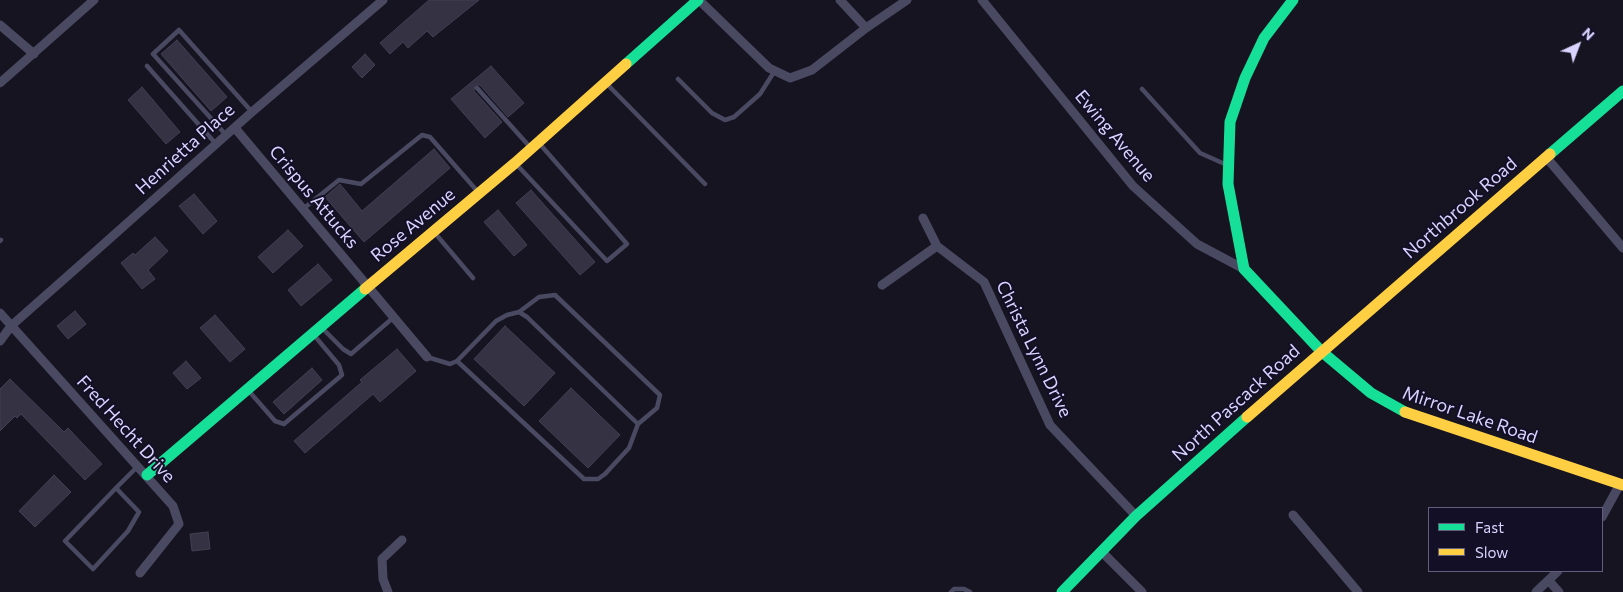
<!DOCTYPE html>
<style>
body{margin:0}
#map{position:relative;width:1623px;height:592px;overflow:hidden;background:#161421;font-family:Commissioner,sans-serif}
canvas{display:block}
.legend{position:absolute;left:1428px;top:507px;width:175px;height:65px;box-sizing:border-box;background:#130f26;border:1px solid #625e7d;margin:0;padding:6px 9px;list-style:none;font-size:15px;color:#d9d4ff}
.legend li{display:flex;align-items:center;gap:10px;height:25px}
.legend b{width:25px;border:1px solid #625e7d}
.north{position:absolute;left:1553px;top:20px;width:50px;height:50px;-webkit-text-stroke:4px #130f26;paint-order:stroke;rotate:43deg;font-size:14px;font-weight:700;line-height:20px;text-align:center;color:#d9d4ff}
.north::after{content:'';display:block;margin:auto;width:18px;height:22px;background:#d9d4ff;clip-path:polygon(50% 0,100% 100%,50% 72%,0 100%)}
</style>
<div id="map">
<canvas width="1623" height="592"></canvas>
<ul class="legend">
<li><b style="height:6px;background:#16e098"></b>Fast</li>
<li><b style="height:6px;background:#ffcf43"></b>Slow</li>
</ul>
<div class="north">N</div>
</div>
<script>
const context = document.querySelector('canvas').getContext('2d');
context.lineJoin = 'round';
function fillPath(path, color) { context.fillStyle = color; context.fill(path, 'evenodd'); }
const shape = rows => new Path2D(rows.map(r => 'M' + r).join(''));
function stroke(path, color, width, dash) { context.strokeStyle = color; context.lineWidth = width; context.lineCap = dash ? 'butt' : 'round'; context.setLineDash(dash || []); context.stroke(path); }
function drawText(font, color, halo, rows, align = 'center') {
  context.font = font + ' Commissioner,sans-serif'; context.lineWidth = 4; context.setLineDash([]); context.textBaseline = 'middle'; context.strokeStyle = halo; context.fillStyle = color; for (const [text, x, y, turn = 0] of rows) {
    context.save(); context.translate(x, y); context.rotate((+turn || 0) * Math.PI / 180); context.textAlign = isNaN(turn) ? turn : align; if (halo) context.strokeText(text, 0, 0); context.fillText(text, 0, 0); context.restore();
  }
}
const building = shape([
 [429,0,479,0,433,37,427,31,408,48,403,42,390,54,380,43,429,0],
 [177,40,227,97,211,111,161,54,177,40],
 [365,54,375,65,362,78,352,67,365,54],
 [491,66,524,103,508,117,480,85,475,85,474,91,502,122,485,138,451,99,491,66],
 [142,87,180,132,166,144,128,100,142,87],
 [434,149,450,168,364,242,325,197,340,184,362,211,434,149],
 [531,190,595,262,580,275,516,203,531,190],
 [194,194,217,221,203,234,179,206,194,194],
 [498,210,527,245,514,256,484,222,498,210],
 [288,230,303,246,273,273,258,257,288,230],
 [155,237,168,251,148,270,155,279,142,289,121,263,133,253,135,255,155,237],
 [318,264,332,280,301,306,288,290,318,264],
 [75,311,86,324,68,339,57,326,75,311],
 [215,315,245,349,230,362,200,328,215,315],
 [505,326,555,373,524,406,474,359,505,326],
 [397,349,416,371,380,402,373,394,305,453,294,441,362,382,360,380,397,349],
 [186,361,201,378,187,389,173,373,186,361],
 [312,368,322,380,284,414,273,402,312,368],
 [10,379,64,432,68,428,102,464,85,480,21,414,17,418,15,416,0,431,0,389,10,379],
 [571,388,620,435,588,468,539,421,571,388],
 [54,475,71,492,35,527,19,511,54,475],
 [208,532,210,549,192,551,190,534,208,532]
]);
fillPath(building, '#343243');
stroke(building, '#433f54', 1);
stroke(shape([
 [147,66,216,144],
 [678,79,712,113,725,120,734,117,760,94,774,72],
 [606,83,705,184],
 [477,88,530,147],
 [1142,89,1200,153,1227,165],
 [226,135,153,54,179,30,252,112],
 [517,165,607,261,627,244,539,143],
 [303,209,339,180,361,184,422,135,430,137,478,192],
 [434,232,473,278],
 [0,241,1,240],
 [519,312,539,297,555,295,660,395,657,408,638,424],
 [322,328,343,349,351,354,394,317],
 [427,357,450,364,457,361,584,479,598,479,605,474,629,448,638,424,527,317,519,312,507,315,496,321,457,361],
 [248,390,275,421,284,424,342,375,339,365,313,334],
 [116,488,139,512,128,531,93,569,65,541,116,488,138,466],
 [951,592,954,589,964,589,970,592]
]), '#4a4962', 4.5);
stroke(shape([
 [699,0,769,68,790,78,812,70,866,28,907,0],
 [840,0,866,28],
 [982,0,1133,186,1197,244,1244,269],
 [0,25,34,54],
 [0,83,94,0],
 [235,128,427,357],
 [1546,157,1623,248],
 [923,218,937,246,984,282,1050,425,1136,516],
 [882,285,937,246],
 [0,313,173,506,179,524,140,573],
 [0,341,11,326,97,250,252,112,383,0],
 [1293,515,1358,592],
 [1602,517,1620,484],
 [1102,552,1142,592],
 [1549,581,1559,592],
 [388,592,383,579,382,559,402,540],
 [1536,592,1558,571]
]), '#4a4962', 9);
stroke(shape([
 [1293,0,1264,38,1245,78,1230,122,1228,184,1244,269,1321,351,1371,393,1405,412],
 [626,64,698,0],
 [1550,154,1623,91],
 [147,475,365,289],
 [1062,592,1136,516,1247,417]
]), '#16e098', 11);
stroke(shape([
 [365,289,515,163,626,64],
 [1405,412,1623,485],
 [1247,417,1550,154]
]), '#ffcf43', 11);
drawText('18px', '#d9d4ff', '#130f26', [
 ["Ewing Avenue",1115,136,50],
 ["Henrietta Place",185,149,-42],
 ["Crispus Attucks",314,197,50],
 ["Northbrook Road",1460,208,-41],
 ["Rose Avenue",413,225,-40],
 ["Christa Lynn Drive",1034,349,64],
 ["North Pascack Road",1236,403,-42],
 ["Mirror Lake Road",1470,415,19],
 ["Fred Hecht Drive",126,429,48]
]);
</script>
